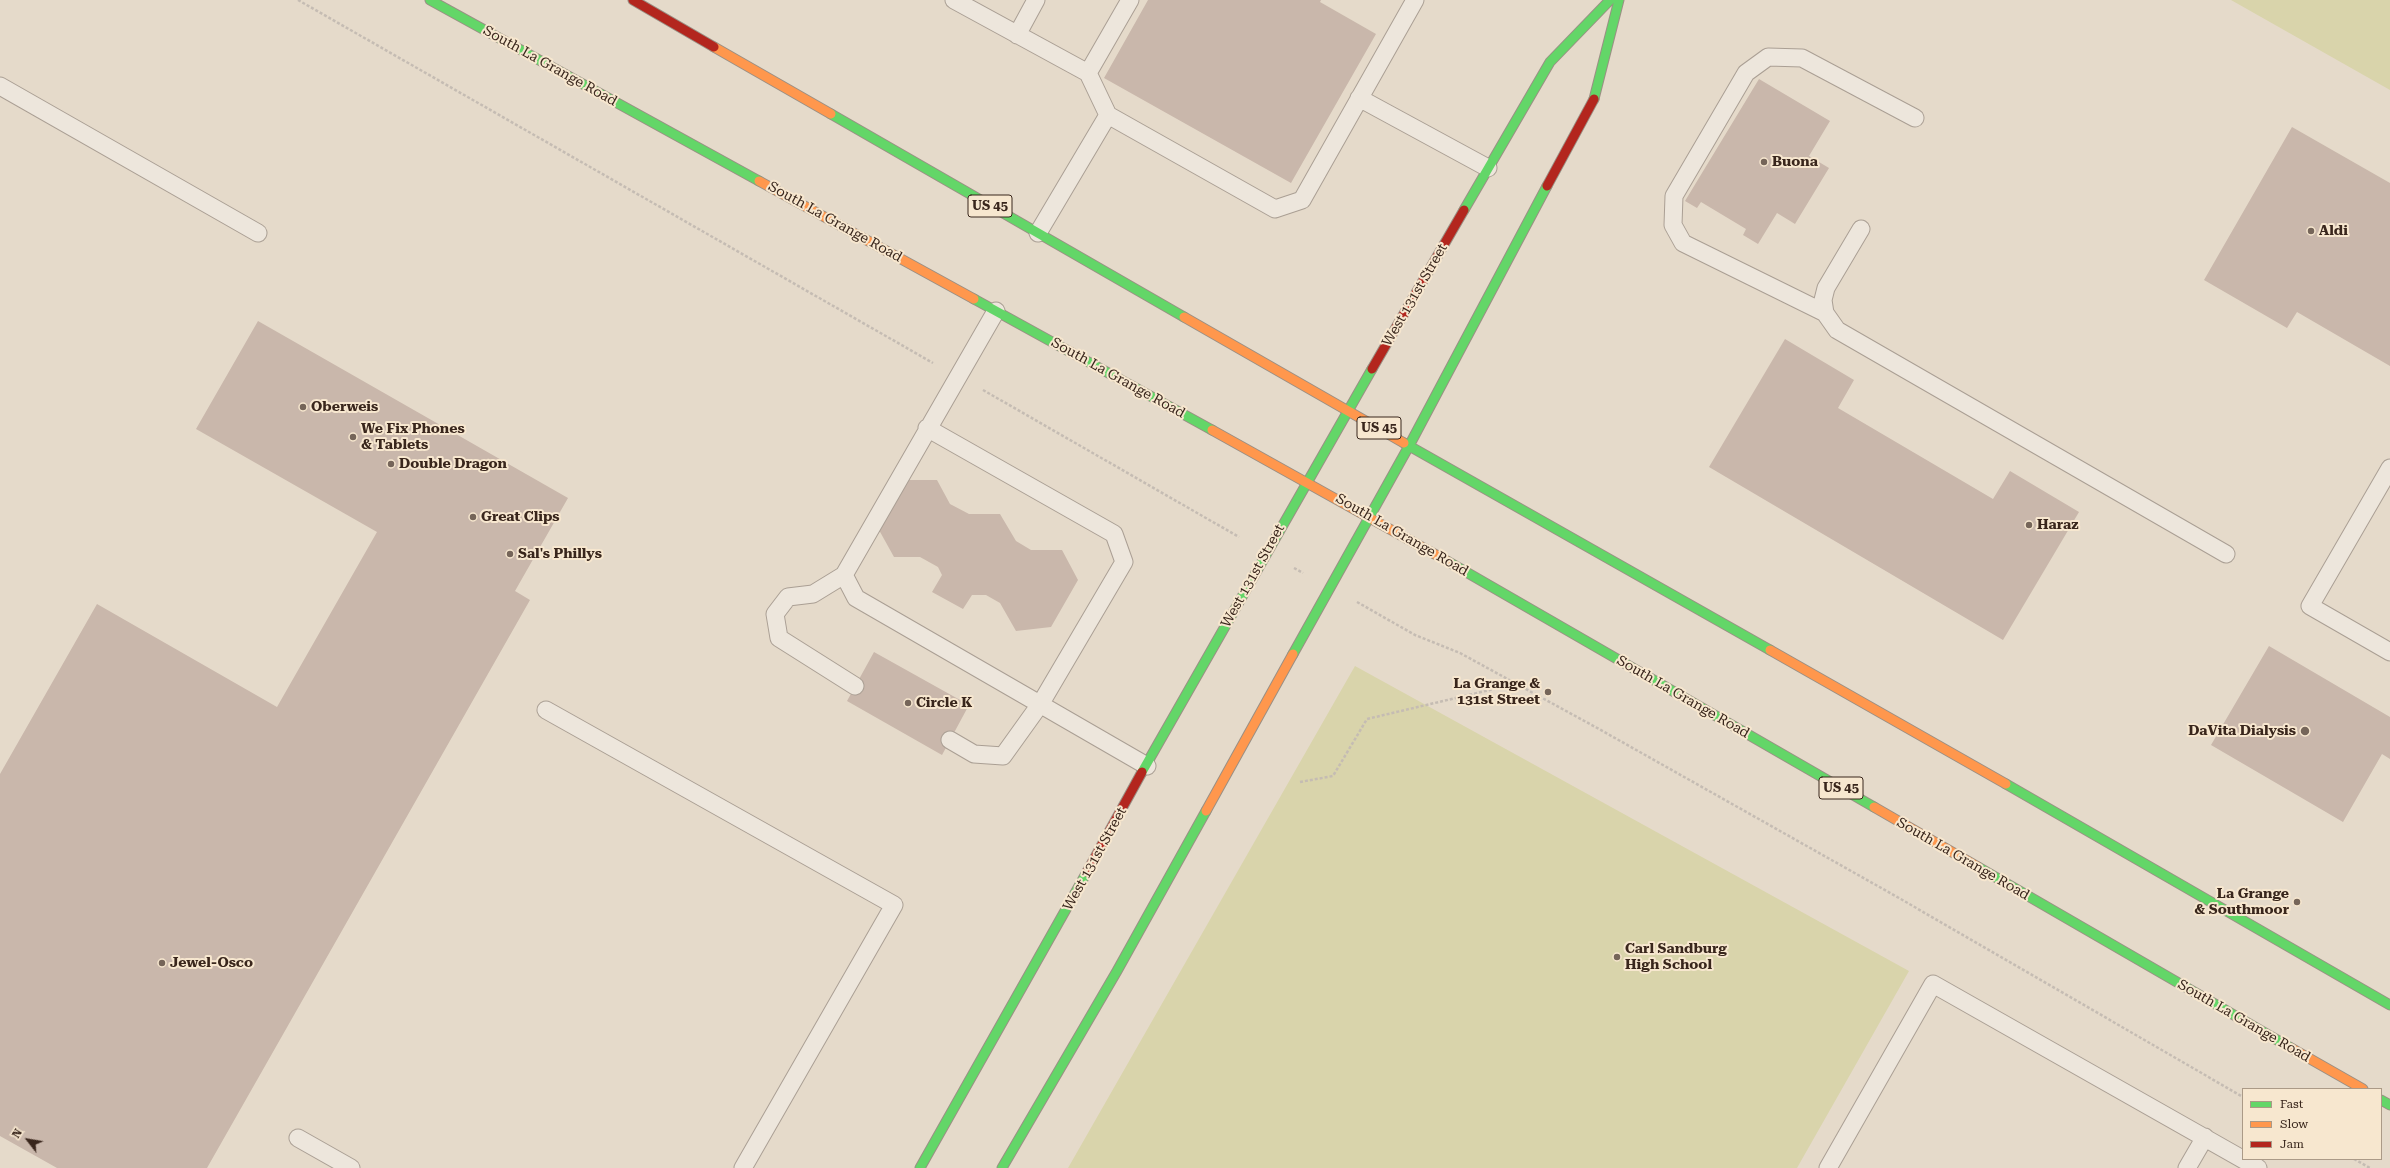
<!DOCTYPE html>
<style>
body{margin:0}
#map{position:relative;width:2390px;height:1168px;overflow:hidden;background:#e5daca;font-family:"Roboto Serif",serif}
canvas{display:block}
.legend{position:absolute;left:2242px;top:1088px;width:140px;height:72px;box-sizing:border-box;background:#f7e7cf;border:1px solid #ab9a87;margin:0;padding:5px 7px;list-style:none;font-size:12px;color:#39261c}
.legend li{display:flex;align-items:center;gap:8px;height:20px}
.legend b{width:20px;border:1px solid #ab9a87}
.north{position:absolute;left:8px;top:1120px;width:40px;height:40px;-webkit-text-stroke:3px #f7e7cf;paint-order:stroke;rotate:301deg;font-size:11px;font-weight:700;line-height:16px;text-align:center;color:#39261c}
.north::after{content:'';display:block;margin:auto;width:14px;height:18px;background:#39261c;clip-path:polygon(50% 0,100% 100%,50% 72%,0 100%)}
</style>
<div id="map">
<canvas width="2390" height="1168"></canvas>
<ul class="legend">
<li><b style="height:5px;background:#63d668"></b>Fast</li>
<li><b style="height:5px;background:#ff974d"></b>Slow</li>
<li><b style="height:5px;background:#b3261e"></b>Jam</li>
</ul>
<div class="north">N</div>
</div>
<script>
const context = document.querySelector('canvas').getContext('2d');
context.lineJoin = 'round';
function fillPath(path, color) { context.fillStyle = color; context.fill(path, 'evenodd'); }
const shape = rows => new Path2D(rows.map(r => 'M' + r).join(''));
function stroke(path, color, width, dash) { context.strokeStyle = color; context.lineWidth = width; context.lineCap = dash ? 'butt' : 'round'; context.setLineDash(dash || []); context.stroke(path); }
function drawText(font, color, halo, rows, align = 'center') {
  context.font = font + ' "Roboto Serif",serif'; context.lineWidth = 4; context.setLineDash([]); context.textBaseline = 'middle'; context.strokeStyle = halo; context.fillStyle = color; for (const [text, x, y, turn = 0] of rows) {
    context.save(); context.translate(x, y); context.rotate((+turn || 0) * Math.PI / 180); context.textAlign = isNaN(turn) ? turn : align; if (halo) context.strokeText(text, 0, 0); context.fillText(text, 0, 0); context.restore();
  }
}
fillPath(shape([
 [2231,0,2390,0,2390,90],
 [1355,666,1909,971,1797,1168,1068,1168]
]), '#d9d4ab');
fillPath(shape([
 [1148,0,1321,0,1320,2,1376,34,1291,183,1104,78],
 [1759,79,1830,121,1809,156,1829,168,1795,224,1777,213,1758,244,1743,235,1746,229,1701,202,1697,208,1685,201],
 [2292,127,2390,183,2390,366,2297,312,2287,328,2204,280],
 [258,321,568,498,515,591,530,600,207,1168,57,1168,0,1136,0,774,97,604,277,707,377,532,196,429],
 [1785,339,1854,380,1838,408,1993,499,2010,471,2079,512,2003,640,1709,467],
 [907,480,937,480,950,504,969,514,1000,514,1016,541,1031,550,1062,550,1078,580,1051,627,1016,631,1000,603,986,595,972,595,963,609,932,592,942,575,938,567,920,557,894,557,879,530],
 [2269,646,2390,717,2390,759,2382,754,2343,822,2211,745],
 [874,652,969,705,942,755,847,701]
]), '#c9b7ab');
const lane = shape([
 [954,0,1088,73,1130,0],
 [1017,35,1036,0],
 [0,86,258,233],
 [1359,98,1488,168],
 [1108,115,1275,209,1302,200,1415,0],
 [1861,229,1826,288,1823,300,1825,313,1837,330,2226,554],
 [1038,233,1108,115,1088,73],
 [996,311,844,575,856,598,1147,766],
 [1825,313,1683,243,1673,225,1674,196,1746,73,1768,57,1802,58,1915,118],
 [927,428,1114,534,1124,562,1041,703,1003,756,974,754,950,740],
 [2390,468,2310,606,2390,652],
 [844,575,813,594,788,597,775,614,779,638,855,686],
 [546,710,894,905,743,1168],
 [298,1138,351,1168],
 [1828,1168,1933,984,2258,1168],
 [2187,1168,2205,1137]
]);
const fast = shape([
 [430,0,759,181],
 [1594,99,1619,0],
 [831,114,1184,317],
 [1464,210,1550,62,1610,0],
 [974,299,1212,430],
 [1404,443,1770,650],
 [1447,561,1874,807],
 [1293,654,1409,446,1547,186],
 [1142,772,1372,369],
 [2006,784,2390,1005],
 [1978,867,2291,1048],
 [2381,1100,2390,1105],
 [920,1168,1087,872],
 [1002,1168,1117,971,1206,811]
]);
const slow = shape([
 [714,47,831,114],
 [759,181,974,299],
 [1184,317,1404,443],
 [1212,430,1447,561],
 [1770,650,2006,784],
 [1874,807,1978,867],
 [1206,811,1293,654],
 [2291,1048,2363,1089]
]);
const jam = shape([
 [633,0,714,47],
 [1547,186,1594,99],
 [1372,369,1464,210],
 [1087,872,1142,772]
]);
stroke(lane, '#aa9f94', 19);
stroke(fast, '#9a8f84', 11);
stroke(slow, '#9a8f84', 11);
stroke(jam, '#9a8f84', 11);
stroke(shape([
 [298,0,933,363],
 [983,390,1239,537],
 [1294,568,1303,573],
 [1357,602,1415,635,1460,653,1599,729,1899,898,2243,1097],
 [1300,782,1333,776,1367,719,1515,684],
 [2354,1159,2370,1168]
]), '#c5bcb3', 2.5, [3, 2]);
stroke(lane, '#ede6dc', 17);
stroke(fast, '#63d668', 9);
stroke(slow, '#ff974d', 9);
stroke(jam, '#b3261e', 9);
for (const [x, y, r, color] of [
 [1764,162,4,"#756559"],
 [2311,231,4,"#756559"],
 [303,407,4,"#756559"],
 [353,437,4,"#756559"],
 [391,464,4,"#756559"],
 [473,517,4,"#756559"],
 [2029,525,4,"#756559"],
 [510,554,4,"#756559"],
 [1548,692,4,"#756559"],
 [908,703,4,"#756559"],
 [2305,731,5,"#756559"],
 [2297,902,4,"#756559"],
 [1617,957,4,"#756559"],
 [162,963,4,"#756559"]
]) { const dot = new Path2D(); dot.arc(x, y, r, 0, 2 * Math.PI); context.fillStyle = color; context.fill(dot); stroke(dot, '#f7e7cf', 1.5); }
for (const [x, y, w] of [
 [990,206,44],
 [1379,428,44],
 [1841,788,44]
]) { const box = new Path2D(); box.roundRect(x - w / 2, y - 11, w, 22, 3); context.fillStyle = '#f7e7cf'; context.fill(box); stroke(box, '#39261c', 1); }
drawText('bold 13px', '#39261c', null, [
 ["US 45",990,206],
 ["US 45",1379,428],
 ["US 45",1841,788]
]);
drawText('14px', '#39261c', '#f7e7cf', [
 ["South La Grange Road",550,66,29],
 ["South La Grange Road",835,222,29],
 ["West 131st Street",1415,295,-60],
 ["South La Grange Road",1118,378,29],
 ["South La Grange Road",1402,535,30],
 ["West 131st Street",1253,576,-61],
 ["South La Grange Road",1683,697,30],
 ["West 131st Street",1095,859,-61],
 ["South La Grange Road",1963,859,30],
 ["South La Grange Road",2244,1021,30]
]);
drawText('bold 14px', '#39261c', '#f7e7cf', [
 ["Buona",1772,162],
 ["Aldi",2319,231],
 ["Oberweis",311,407],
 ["We Fix Phones",361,429],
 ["& Tablets",361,445],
 ["Double Dragon",399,464],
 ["Great Clips",481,517],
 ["Haraz",2037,525],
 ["Sal's Phillys",518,554],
 ["La Grange &",1540,684,"right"],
 ["131st Street",1540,700,"right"],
 ["Circle K",916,703],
 ["DaVita Dialysis",2296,731,"right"],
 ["La Grange",2289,894,"right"],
 ["& Southmoor",2289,910,"right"],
 ["Carl Sandburg",1625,949],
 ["High School",1625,965],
 ["Jewel-Osco",170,963]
], 'left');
</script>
